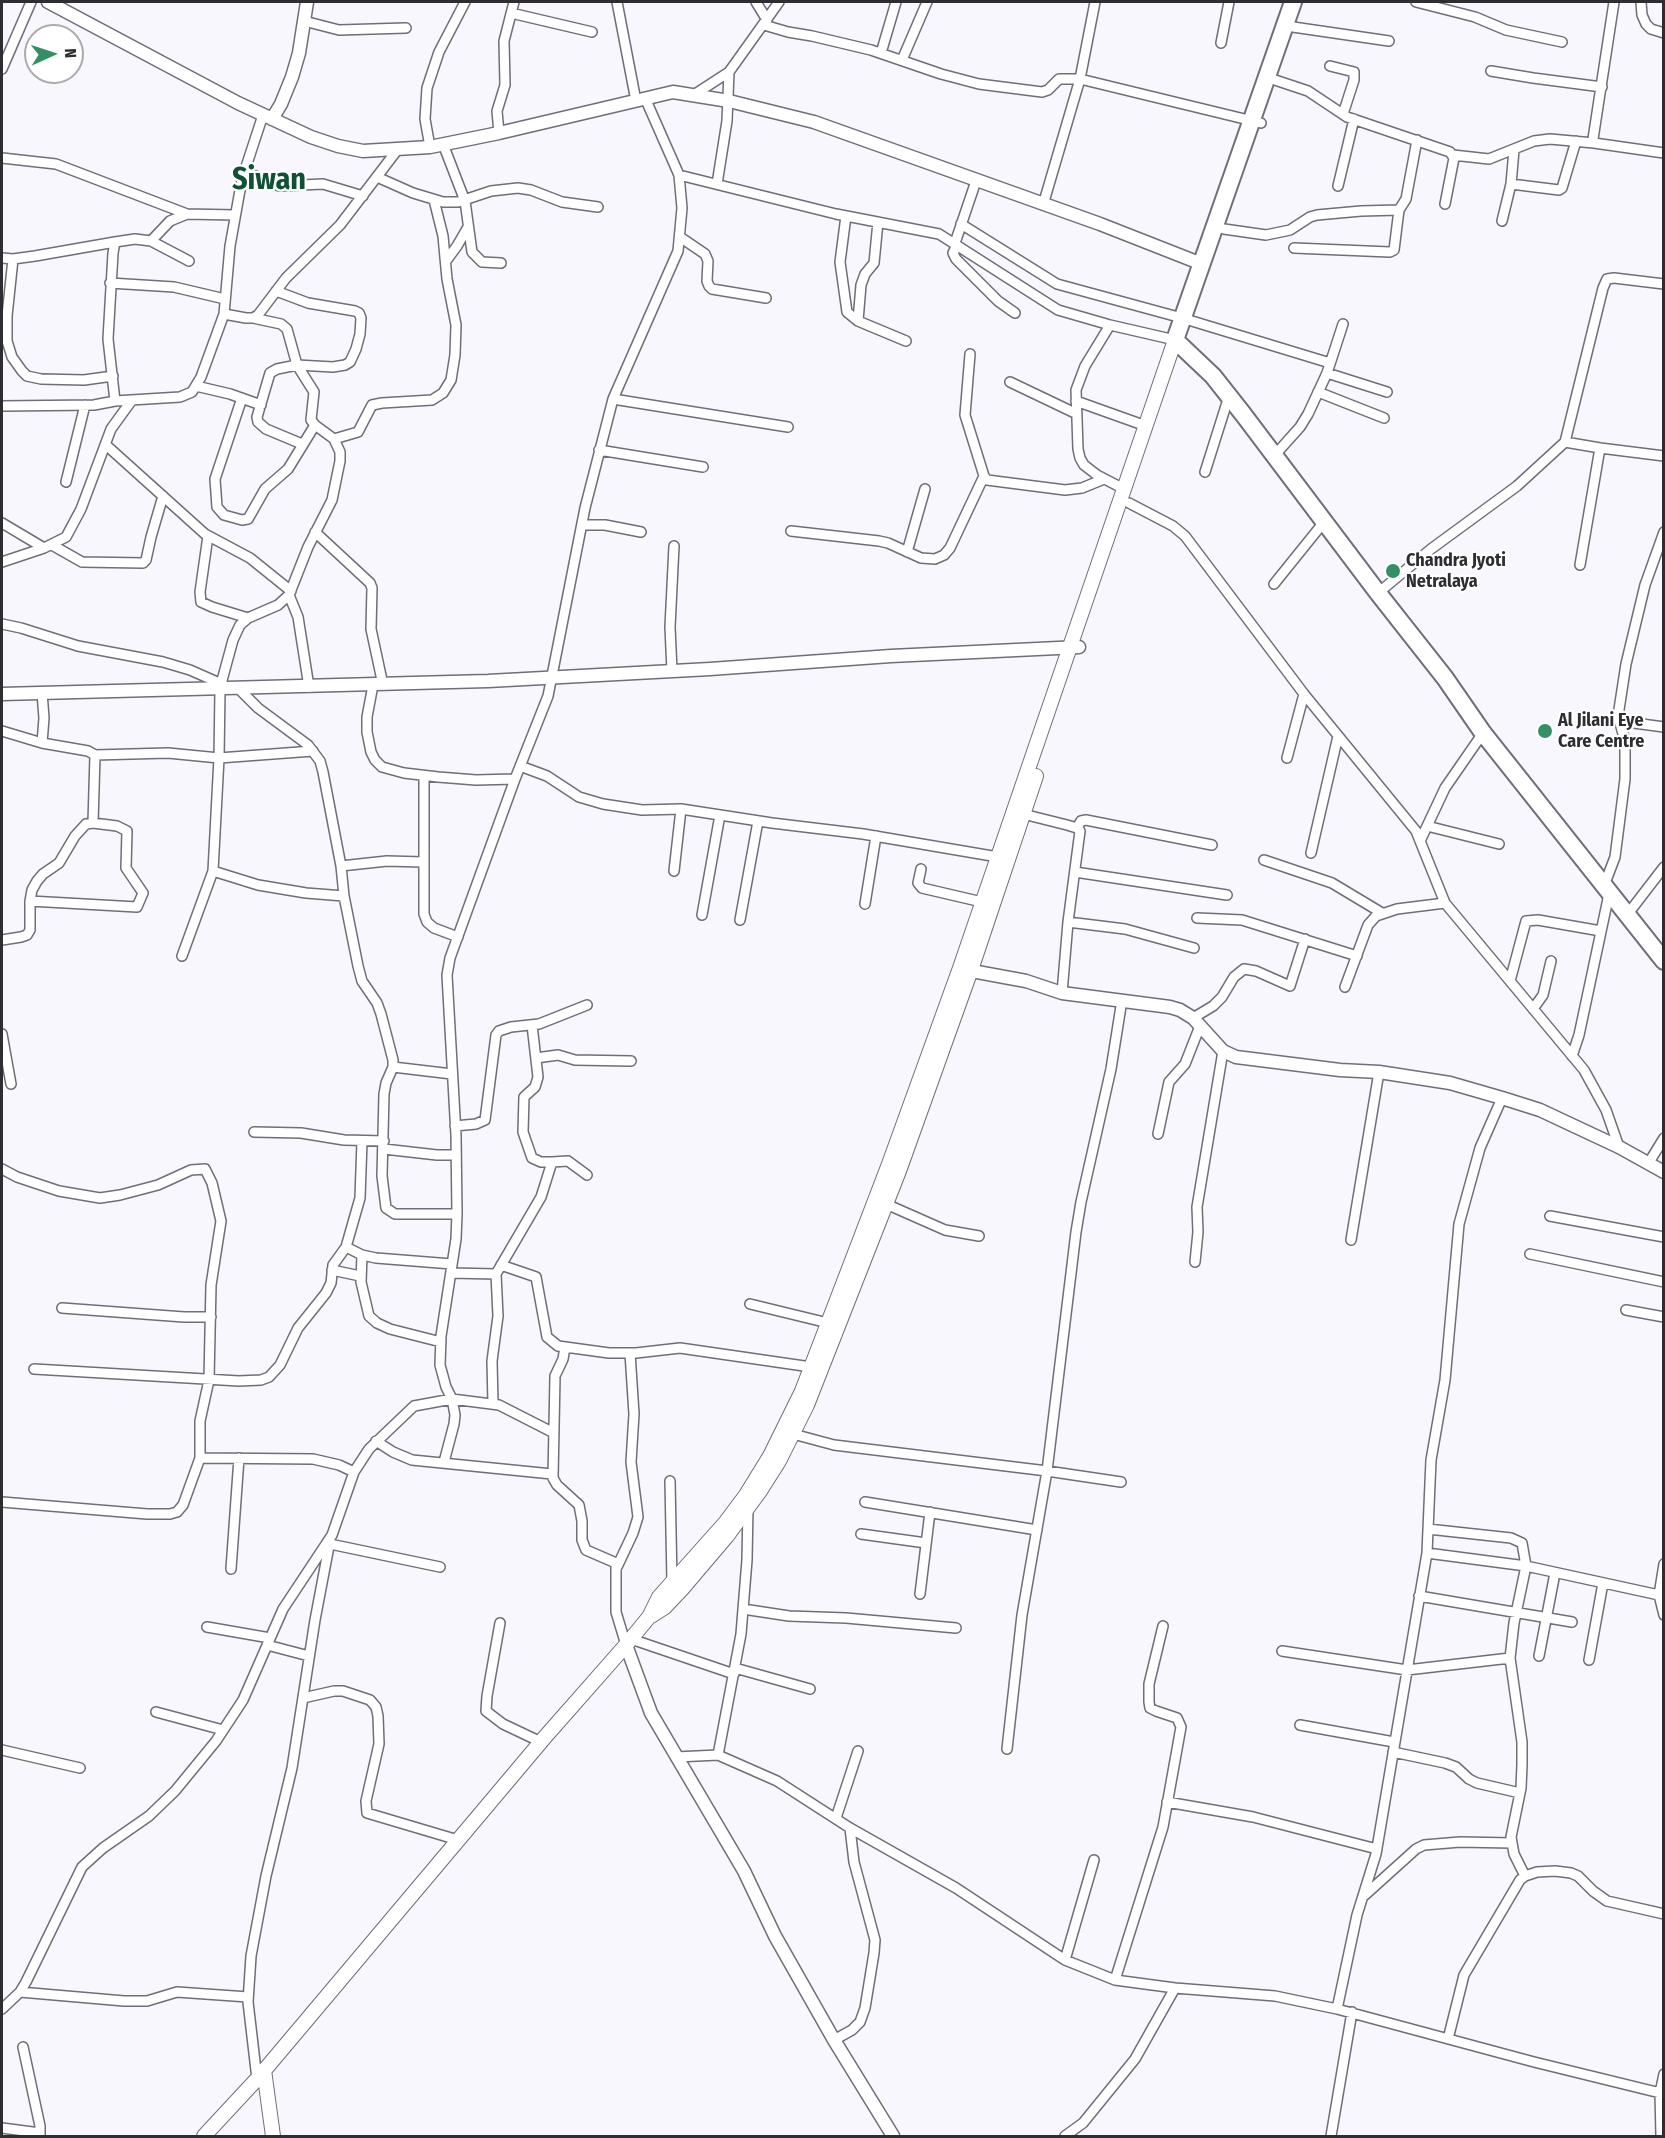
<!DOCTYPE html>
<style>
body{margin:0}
#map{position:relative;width:1665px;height:2138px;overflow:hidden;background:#f8f7fe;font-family:"Fira Sans Condensed",sans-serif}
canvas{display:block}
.frame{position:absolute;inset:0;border:3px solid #2e2e32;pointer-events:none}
.north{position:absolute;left:24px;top:24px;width:60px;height:60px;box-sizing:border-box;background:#fff;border:2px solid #ababad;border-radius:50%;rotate:87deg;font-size:16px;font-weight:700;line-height:24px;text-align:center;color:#2e2e32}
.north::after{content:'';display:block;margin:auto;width:21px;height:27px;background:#348f66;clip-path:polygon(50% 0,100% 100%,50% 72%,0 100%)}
</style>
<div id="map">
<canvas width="1665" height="2138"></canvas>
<div class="frame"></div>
<div class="north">N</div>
</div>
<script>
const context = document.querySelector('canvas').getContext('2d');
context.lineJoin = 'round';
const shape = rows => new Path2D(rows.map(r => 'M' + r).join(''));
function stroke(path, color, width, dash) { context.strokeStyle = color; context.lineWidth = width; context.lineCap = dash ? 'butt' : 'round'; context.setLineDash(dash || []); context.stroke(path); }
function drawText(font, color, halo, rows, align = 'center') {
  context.font = font + ' "Fira Sans Condensed",sans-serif'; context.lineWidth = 4.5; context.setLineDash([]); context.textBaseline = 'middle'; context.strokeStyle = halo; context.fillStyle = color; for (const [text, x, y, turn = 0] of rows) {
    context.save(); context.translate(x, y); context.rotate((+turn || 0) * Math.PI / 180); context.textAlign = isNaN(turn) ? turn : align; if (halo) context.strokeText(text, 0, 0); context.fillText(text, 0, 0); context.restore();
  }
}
const street = shape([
 [617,2,636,101],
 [756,2,767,20],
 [1416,2,1475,17,1506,30,1562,42],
 [1614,2,1593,139,1594,143,1664,153],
 [1641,2,1642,15,1646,24,1651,29,1664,33],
 [511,13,592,32],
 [304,21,339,30,406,28],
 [764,25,788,32,812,36,871,50,941,74,979,84,1042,92,1048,90,1059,79,1080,79,1261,123],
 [1293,27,1389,41],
 [1221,43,1229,2],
 [881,53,896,2],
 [902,60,927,2],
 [1330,66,1354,72,1354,80,1343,114],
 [2,69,31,2],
 [1491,71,1533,78,1602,87],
 [729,72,779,2],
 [1275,80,1308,91,1347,117,1450,152,1454,158,1445,204],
 [692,96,729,72,727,121,717,184],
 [499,133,497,111,505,85,504,41,514,2],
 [443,144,465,201,472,252,482,262,501,263],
 [430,147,425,119,427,88,439,52,465,2],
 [1453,155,1489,159,1534,141,1550,139,1594,143],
 [2,158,56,164,187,214],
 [244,171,279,186,323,184,363,196],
 [679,175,836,214,939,234,1058,310,1110,325,1175,340],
 [377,177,413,193,443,202,458,202,491,191,518,188,531,190,562,202,598,207],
 [1511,184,1559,190,1562,188,1576,141],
 [1338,186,1354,119],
 [1043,205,1080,79,1095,2],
 [846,216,840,262,847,312,858,321,906,341],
 [1502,221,1511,184,1514,150],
 [961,224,1057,284,1182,318,1330,363],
 [1224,229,1266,235,1290,230,1310,217,1317,215,1361,211,1399,210],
 [680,237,705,254,708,261,707,281,709,286,712,289,766,298],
 [955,243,976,181],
 [957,245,953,253,956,259,998,301,1015,313],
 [1294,248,1390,252,1394,250,1399,210,1406,199,1417,140],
 [2,258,13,259,35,256,115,242],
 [13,259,7,316,7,341,12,357,22,371,27,376,41,379,84,380,113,376],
 [189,261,151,241,170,221,187,214,235,215],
 [446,261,457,246,468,227],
 [110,283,174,287,225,299],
 [276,291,308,303,355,311,359,313,361,318,360,334,356,349,350,362,345,365,333,367,297,365,277,369,270,373,257,417,258,422,266,429,302,444],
 [224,314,246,318,253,318,258,315,286,278,340,225,398,149],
 [858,321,861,285,865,274,874,263,878,222],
 [1110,325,1085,366,1076,390,1078,449,1080,458,1084,465,1097,475,1124,489],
 [970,354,965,415,984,476,987,480,1065,490,1082,488,1104,479],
 [1327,373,1387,392],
 [1010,382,1077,414],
 [196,386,230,394,261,405],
 [1318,392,1384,418],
 [242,398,215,479,217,507,224,515,242,520,248,519,265,489,288,469,315,425],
 [613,399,788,427],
 [115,401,108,339,113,253,115,242,135,239,151,241],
 [1076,401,1146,426],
 [2,406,94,405,115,401,180,397,192,392,201,377,224,314,230,246,242,179,263,115],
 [334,439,358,432,372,405,382,403,432,400,443,393,451,380,455,355,456,325,447,279,443,236,434,200],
 [1565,442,1600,448,1664,456],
 [106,445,205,534,250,558,291,591],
 [599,450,703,467],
 [1274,456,1300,427,1308,414,1327,373,1343,324],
 [1205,472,1229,396],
 [66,482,85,405],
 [1129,503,1173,526,1185,536,1304,694,1416,831,1445,903,1584,1070,1606,1110,1619,1147],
 [2,523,44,548],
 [582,525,605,525,641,532],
 [791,531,879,541,888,543,921,558,935,559,944,555,950,548,984,476],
 [315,532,370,583,372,588,371,629,383,685],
 [208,536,200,592,201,602,212,607,248,618],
 [52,545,82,562,143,563,146,560,151,537,163,496],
 [907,552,925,489],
 [2,562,44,548,66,537,81,509,111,429,132,400],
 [1580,565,1600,448],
 [1274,584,1324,522],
 [1378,593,1431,549,1517,486,1565,442,1603,288,1607,279,1614,278,1664,284],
 [289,595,298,617,309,687],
 [2,624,21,628,78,646,163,662,190,670,224,685],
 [672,671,670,627,674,546],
 [221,684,233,640,240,625,248,618,278,605,289,595,308,547,332,500,340,461,340,452,334,439,315,425,311,420,314,392,297,365,287,329,281,324,253,318],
 [373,685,367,717,367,732,371,752,375,760,382,767,404,773,438,777,476,780,515,779],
 [239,689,258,708,308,745,320,761,323,772,341,866,344,896,358,966,362,981,377,1003,381,1014,393,1060,393,1067,386,1083,384,1094,382,1176,386,1208,395,1214,457,1214],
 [42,693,44,718,42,743],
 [1619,721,1664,727],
 [2,731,42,743,88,751,95,755,93,823],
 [95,755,168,753,219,758,313,751],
 [1287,758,1304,694],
 [520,766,547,776,579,797,603,804,642,810,681,809,772,823,863,834,998,857],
 [424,776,424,914,427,922,434,928,458,937],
 [1023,814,1067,825,1077,828,1080,831,1068,922,1062,993],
 [1427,826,1499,844],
 [1077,828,1081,821,1086,820,1212,845],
 [1421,839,1445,788,1483,733],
 [1311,853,1338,736],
 [1264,860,1332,883,1382,913],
 [341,866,387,861,423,862],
 [921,869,918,883,922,888,982,902],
 [213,871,258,885,306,893,344,896],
 [674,871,681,809],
 [1075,872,1227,895],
 [1604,886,1615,857,1625,779,1625,741,1618,716,1626,664,1645,585,1664,532],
 [865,904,876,836],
 [702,915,720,815],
 [1627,915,1664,867],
 [1197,918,1242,920,1357,956],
 [740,920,758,821],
 [1068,922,1125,929,1194,948],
 [2,940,21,937,27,935,30,930,30,901,137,907,143,893,126,868,127,831,117,826,93,823,86,824,75,836,59,863,43,874,37,881,32,890,30,901],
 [182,956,213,871,219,758,220,690],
 [1510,981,1526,921,1538,920,1601,931],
 [1345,987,1368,925,1376,916,1397,909,1445,903],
 [1533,1009,1543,995,1551,961],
 [1193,1018,1213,1006,1222,997,1234,977,1244,969,1256,971,1290,986,1305,939],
 [532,1025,538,1077,535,1087,524,1097,523,1132,532,1158,541,1162,552,1162],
 [2,1034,11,1084],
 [1572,1056,1579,1035,1609,894],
 [536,1058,558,1055,575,1060,631,1061],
 [393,1067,452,1074],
 [455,1126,476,1124,485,1120,496,1035,499,1031,511,1027,539,1024,587,1005],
 [254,1132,301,1133,344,1140,384,1141],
 [1158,1134,1169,1082,1185,1064,1200,1026],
 [384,1149,437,1155,456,1155],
 [1648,1164,1664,1138],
 [2,1169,17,1177,59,1191,100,1198,120,1195,158,1185,191,1170,205,1169,212,1183,221,1221,211,1285,209,1380,200,1421,200,1458,183,1505,177,1512,170,1514,147,1514,2,1502],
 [886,1204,945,1230,979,1236],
 [1550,1216,1664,1237],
 [1351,1240,1379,1072],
 [346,1247,362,1255,376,1258,452,1264],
 [1530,1254,1664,1282],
 [362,1255,361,1282,369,1316,377,1323,390,1329,441,1342],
 [1195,1262,1198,1232,1197,1207,1223,1051],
 [501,1265,536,1277,547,1337,558,1346,609,1353,636,1353,680,1348,811,1367],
 [332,1270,360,1276],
 [451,1273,496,1274],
 [750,1304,828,1323],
 [62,1308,184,1317,211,1317],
 [1626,1310,1664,1317],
 [565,1347,563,1359,555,1376,553,1478,557,1485,579,1505,582,1521,582,1540,586,1550,616,1563,616,1612,626,1645],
 [34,1369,239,1381,261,1380,269,1377,280,1365,298,1328,326,1293,331,1283,333,1265,346,1247,360,1198,362,1141],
 [493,1404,492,1361,498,1316,496,1274,541,1197,552,1162,568,1161,587,1175],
 [793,1434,834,1445,1047,1471,1121,1482],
 [376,1441,393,1452,412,1460,552,1474],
 [200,1458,313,1459,339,1465,354,1472],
 [444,1462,454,1424,455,1415,452,1399,499,1405,552,1432],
 [670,1481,672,1582],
 [865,1502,1037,1530],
 [861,1534,926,1543],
 [330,1544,440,1567],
 [1427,1553,1526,1566,1659,1595],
 [1664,1564,1659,1595,1664,1615],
 [617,1567,633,1533,638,1517,631,1462,634,1414,630,1353],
 [231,1569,239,1458],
 [920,1594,930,1512],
 [1419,1596,1572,1622],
 [743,1609,789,1616,846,1618,956,1628],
 [500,1623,487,1696,486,1711,503,1724,541,1742],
 [207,1627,270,1638],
 [631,1639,734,1674],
 [267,1645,309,1656],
 [1282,1651,1407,1670,1510,1658,1514,1623,1526,1566,1522,1543,1511,1538,1428,1529],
 [1539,1656,1555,1573],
 [1510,1658,1522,1742,1522,1765,1521,1788,1511,1837,1514,1854,1525,1876],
 [1589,1660,1603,1583],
 [735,1668,810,1689],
 [303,1698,334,1691,343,1691,370,1700,376,1707,378,1716,379,1744,366,1801,367,1813,458,1840],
 [156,1712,223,1730],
 [1300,1725,1394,1742],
 [1007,1749,1022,1615,1047,1471,1076,1232,1081,1202,1111,1069,1122,1000],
 [2,1750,80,1768],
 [1393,1752,1445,1763,1456,1767,1469,1779,1477,1783,1520,1793],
 [718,1755,741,1634,747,1560,748,1507],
 [676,1757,718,1755,777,1781,850,1828,956,1888,1065,1960,1115,1980,1175,1988,1275,1996,1337,2009,1534,2062,1664,2094],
 [1167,1802,1253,1817,1377,1849],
 [836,1818,858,1751],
 [1365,1895,1416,1849,1424,1845,1460,1842,1512,1843],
 [1065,1960,1094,1860],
 [1115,1980,1163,1827,1181,1727,1177,1718,1156,1711,1150,1708,1149,1702,1149,1684,1163,1626],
 [20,1992,124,2001,147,2001,177,1992,248,1997],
 [2,2009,20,1992,26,1982,82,1867,103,1848,149,1816,175,1791,216,1741,243,1700,283,1609,332,1535,354,1472,369,1449,414,1406,452,1399,446,1387,440,1365,441,1336,456,1239,457,1214,456,1135,447,975,450,958,515,779,548,696,585,508,613,399,678,251,682,208,679,175,645,98],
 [1337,2009,1357,1915,1376,1854,1427,1553,1431,1460,1445,1380,1459,1224,1480,1148,1502,1098],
 [1448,2039,1464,1975,1520,1880,1525,1876,1537,1872,1555,1871,1571,1873,1578,1876,1593,1891,1607,1901,1664,1914],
 [834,2040,852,2030,860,2022,865,2008,874,1953,875,1940,854,1862,850,1828],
 [23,2047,40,2126,40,2136],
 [257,2079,248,2002,251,1956,266,1876,292,1768,315,1620,330,1541],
 [2,2128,40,2133],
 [1065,2136,1083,2123,1135,2059,1175,1988],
 [1331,2136,1352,2012],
 [1661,2136,1660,2093,1664,2074]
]);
const secondary = shape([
 [48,2,238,103,311,137,338,146,363,151,430,147,499,133,673,92,729,101,814,122,1100,224,1202,264],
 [272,119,281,104,292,77,299,53,307,2],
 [2,694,488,681,710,669,891,656,1079,647],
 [961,969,1026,981,1062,993,1170,1007,1180,1010,1193,1018,1223,1051,1236,1057,1340,1070,1379,1072,1450,1083,1502,1098,1540,1110,1619,1147,1664,1172],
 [626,1645,651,1713,744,1871,775,1936,834,2040,893,2136]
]);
const primary = shape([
 [651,1616,665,1607,682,1589,727,1536,760,1491,779,1461,807,1405,899,1171,971,970,1036,776],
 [264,2070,273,2136],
 [204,2136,257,2079,545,1737,626,1645,649,1617,659,1597,725,1523,746,1495,770,1456,802,1391,889,1164,960,968,1175,340]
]);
const highway = shape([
 [1293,2,1175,340,1213,376,1243,414,1378,593,1445,678,1483,733,1664,961]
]);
stroke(street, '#6f6e79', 12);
stroke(secondary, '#6f6e79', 15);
stroke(primary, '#6f6e79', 16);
stroke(highway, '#6f6e79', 20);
stroke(street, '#fff', 9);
stroke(secondary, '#fff', 12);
stroke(primary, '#fff', 14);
stroke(highway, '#fff', 16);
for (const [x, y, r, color] of [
 [1393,571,8,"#348f66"],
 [1545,731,8,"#348f66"]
]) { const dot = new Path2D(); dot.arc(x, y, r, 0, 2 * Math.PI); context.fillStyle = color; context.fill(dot); stroke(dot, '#fff', 2); }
drawText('bold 18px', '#2e2e32', '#fff', [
 ["Chandra Jyoti",1406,561],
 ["Netralaya",1406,582],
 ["Al Jilani Eye",1558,721],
 ["Care Centre",1558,742]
], 'left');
drawText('bold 30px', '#0e5135', '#fff', [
 ["Siwan",269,181]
]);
</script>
